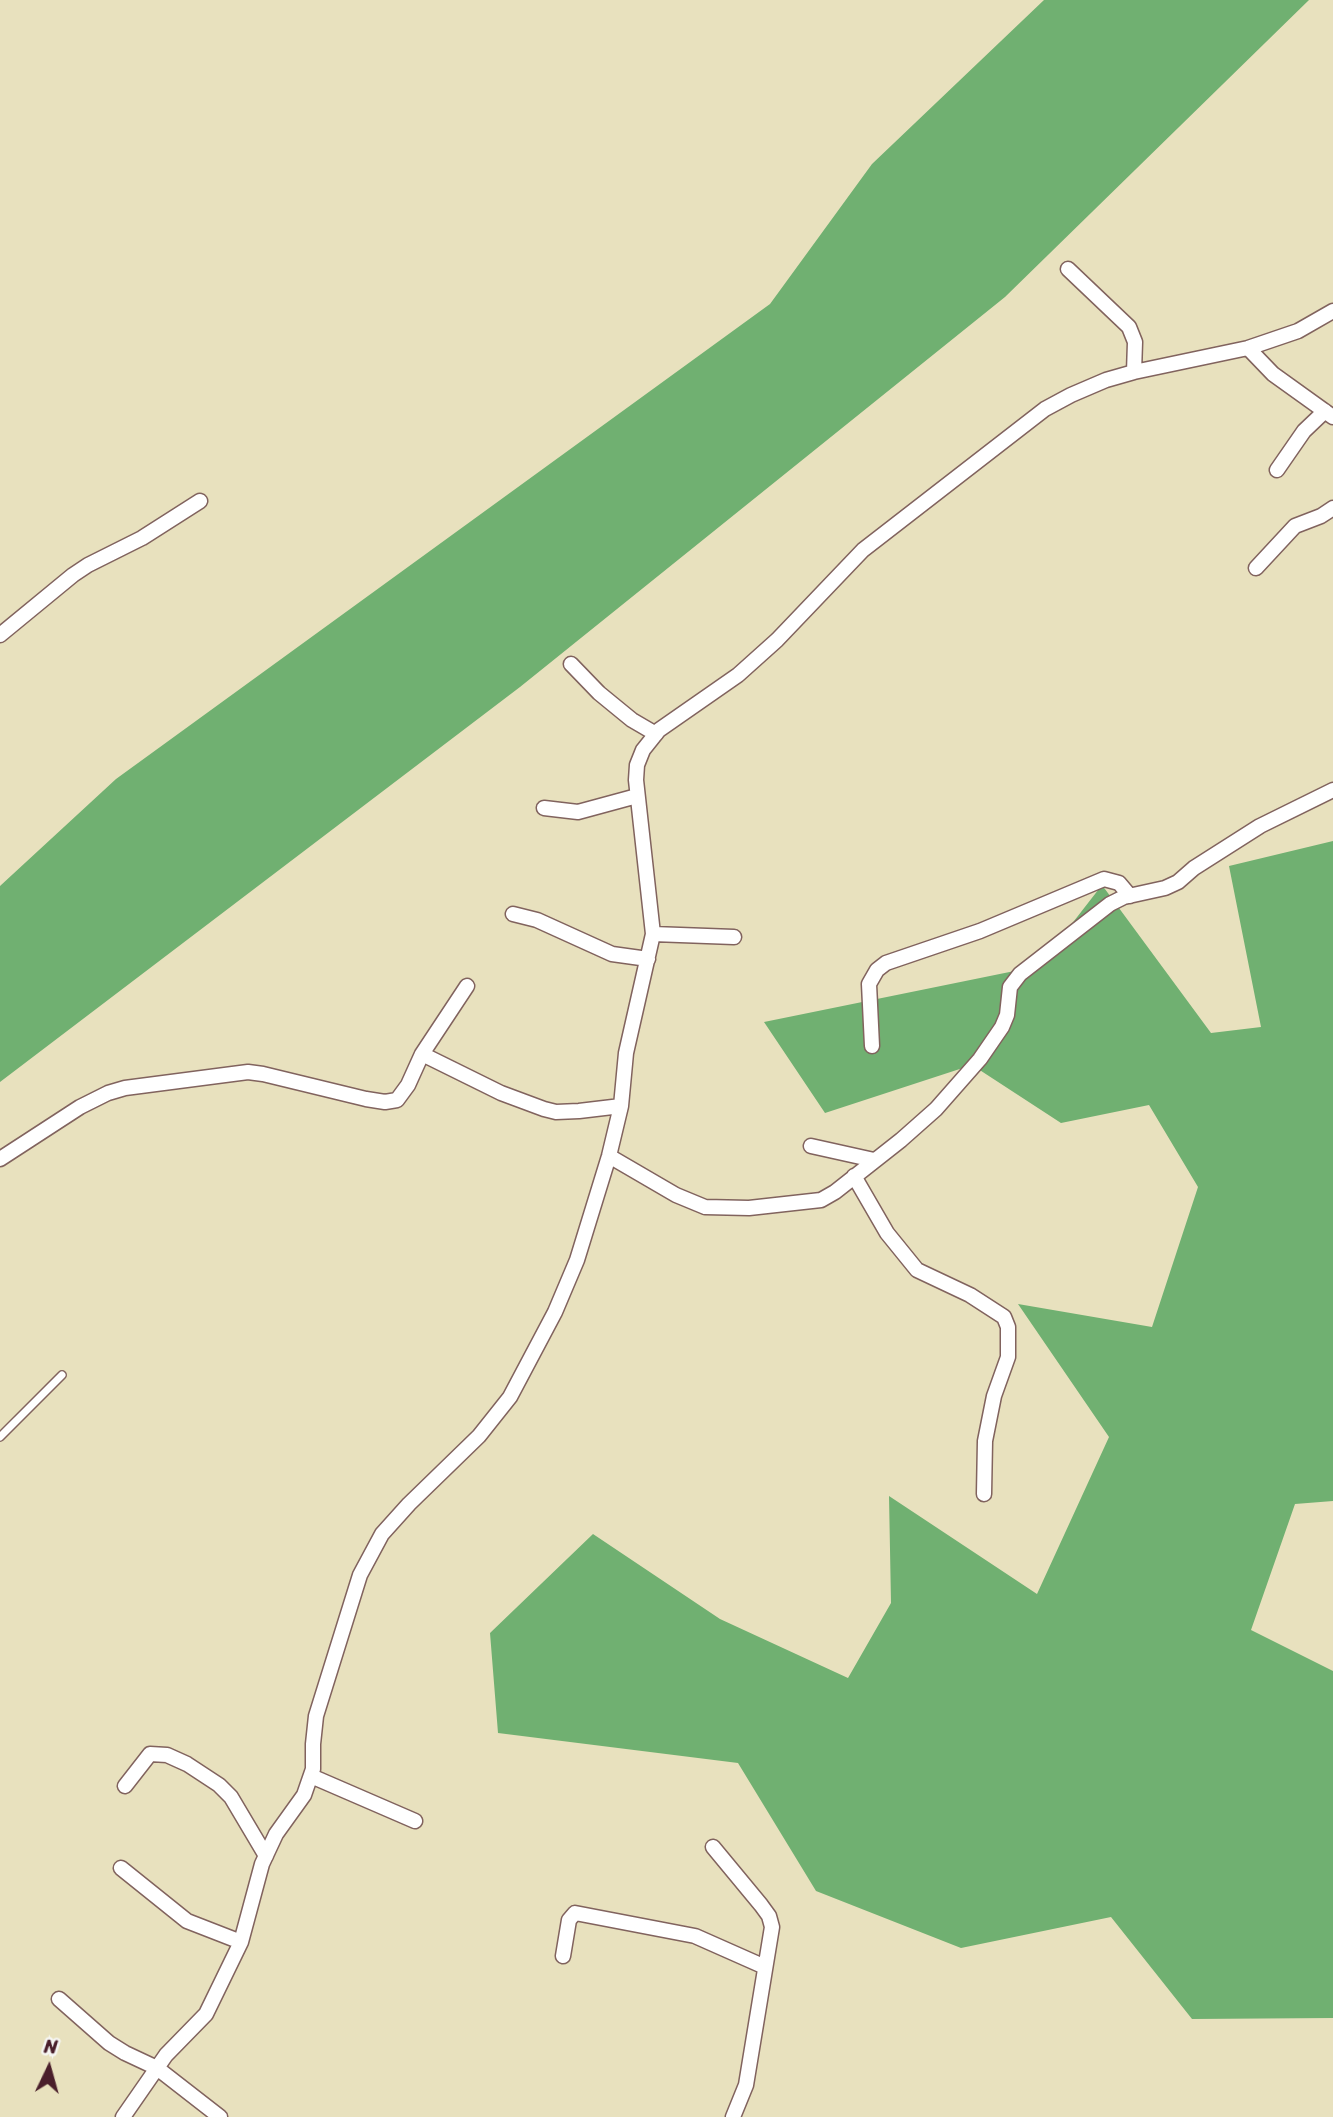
<!DOCTYPE html>
<style>
body{margin:0}
#map{position:relative;width:1333px;height:2117px;overflow:hidden;background:#e8e1be;font-family:Sriracha,sans-serif}
canvas{display:block}
.north{position:absolute;left:14px;top:2033px;width:70px;height:70px;-webkit-text-stroke:5px #f6f6f2;paint-order:stroke;rotate:5deg;font-size:19px;font-weight:700;line-height:28px;text-align:center;color:#4a1f2b}
.north::after{content:'';display:block;margin:auto;width:24px;height:32px;background:#4a1f2b;clip-path:polygon(50% 0,100% 100%,50% 72%,0 100%)}
</style>
<div id="map">
<canvas width="1333" height="2117"></canvas>
<div class="north">N</div>
</div>
<script>
const context = document.querySelector('canvas').getContext('2d');
context.lineJoin = 'round';
function fillPath(path, color) { context.fillStyle = color; context.fill(path, 'evenodd'); }
const shape = rows => new Path2D(rows.map(r => 'M' + r).join(''));
function stroke(path, color, width, dash) { context.strokeStyle = color; context.lineWidth = width; context.lineCap = dash ? 'butt' : 'round'; context.setLineDash(dash || []); context.stroke(path); }
fillPath(shape([
 [1044,0,1309,0,1005,297,520,687,0,1082,0,886,116,779,770,304,872,164],
 [1333,841,1333,1501,1295,1504,1251,1630,1333,1671,1333,2018,1192,2019,1111,1917,961,1948,816,1891,738,1763,498,1733,490,1633,593,1534,720,1619,848,1678,891,1603,889,1496,1037,1594,1109,1437,1018,1304,1152,1327,1198,1187,1149,1105,1061,1123,972,1065,825,1113,764,1022,1039,966,1102,885,1211,1033,1261,1027,1229,866]
]), '#70b071');
const service = shape([
 [0,1437,62,1375]
]);
const minor = shape([
 [1068,269,1129,327,1135,342,1134,372],
 [1248,348,1273,374,1333,417],
 [1277,470,1304,431,1325,411],
 [1256,568,1295,526,1321,516,1333,508],
 [0,635,73,575,88,565,142,538,200,501],
 [571,664,599,693,632,720,656,734],
 [544,808,578,812,637,796],
 [513,914,537,920,612,954,648,959],
 [653,934,734,937],
 [872,1046,869,984,877,970,886,963,980,931,1104,879,1119,883,1130,896],
 [422,1054,501,1093,544,1109,556,1112,579,1111,621,1106],
 [811,1146,874,1160],
 [609,1156,676,1195,705,1207,749,1208,821,1200,835,1192,901,1140,936,1109,980,1059,1002,1027,1007,1015,1010,987,1020,974,1110,904,1124,897,1165,888,1178,882,1194,868,1260,826,1333,790],
 [0,1159,80,1107,108,1093,125,1088,248,1072,263,1074,366,1099,385,1102,397,1100,408,1085,422,1054,467,986],
 [854,1176,887,1233,917,1270,970,1295,1004,1317,1008,1327,1008,1357,994,1396,985,1441,984,1494],
 [311,1776,415,1821],
 [125,1786,150,1754,167,1755,187,1764,219,1785,231,1797,266,1856],
 [713,1847,761,1905,769,1916,772,1927,746,2085,733,2117],
 [121,1868,187,1921,241,1942],
 [563,1956,569,1920,575,1913,695,1936,765,1967],
 [59,1999,109,2043,125,2053,157,2068,220,2117],
 [123,2117,166,2055,206,2014,241,1942,262,1864,276,1834,304,1795,313,1769,313,1744,316,1716,360,1575,382,1534,409,1504,479,1436,510,1397,555,1312,577,1260,609,1156,621,1106,626,1053,653,934,636,780,637,765,643,750,659,730,738,675,777,640,863,550,1045,409,1071,395,1106,380,1134,372,1248,348,1298,331,1333,311]
]);
stroke(service, '#81635e', 10);
stroke(minor, '#81635e', 17);
stroke(service, '#fff', 7);
stroke(minor, '#fff', 14);
</script>
